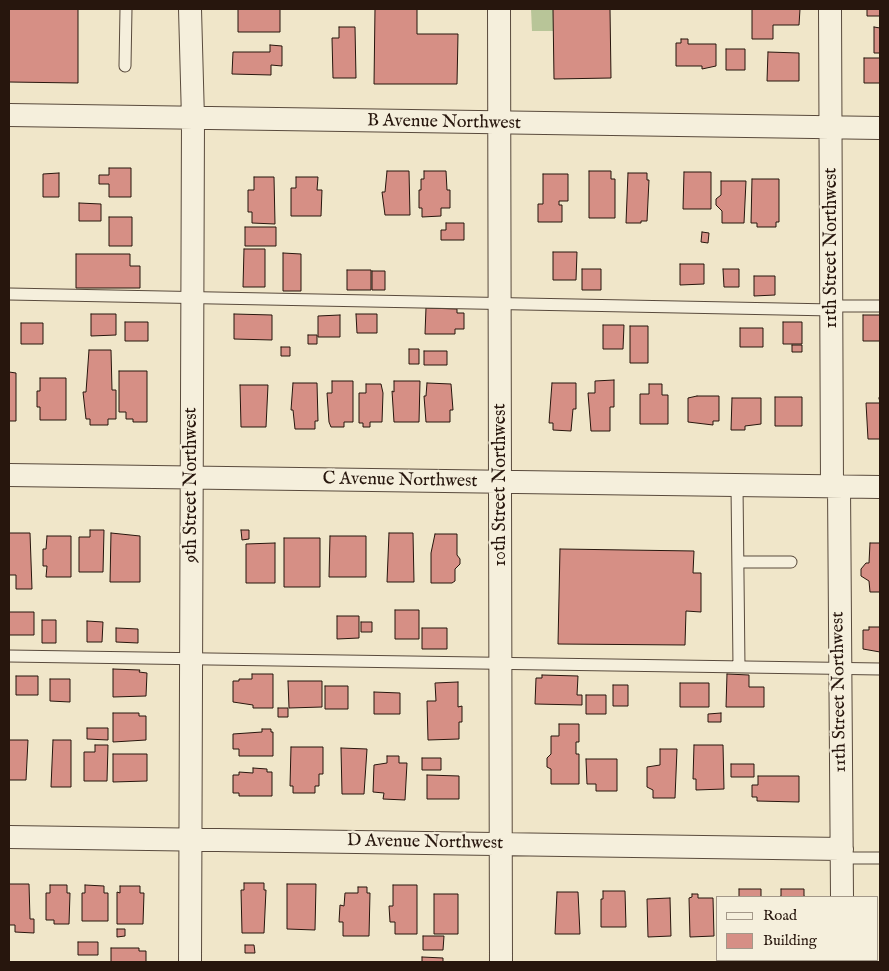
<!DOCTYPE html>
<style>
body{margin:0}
#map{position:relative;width:889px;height:971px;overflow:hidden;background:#f0e6c9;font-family:"IM FELL English",serif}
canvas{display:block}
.frame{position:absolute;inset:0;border:10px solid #27160d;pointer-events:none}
.legend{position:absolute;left:716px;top:896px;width:162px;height:65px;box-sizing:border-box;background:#f5efdc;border:1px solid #a39889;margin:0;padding:6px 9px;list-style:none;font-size:15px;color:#27160d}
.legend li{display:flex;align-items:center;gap:10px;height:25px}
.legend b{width:25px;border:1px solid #a39889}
</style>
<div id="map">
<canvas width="889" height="971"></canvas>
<div class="frame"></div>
<ul class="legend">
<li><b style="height:6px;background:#f5efdc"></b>Road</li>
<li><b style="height:14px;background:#d68f85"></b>Building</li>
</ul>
</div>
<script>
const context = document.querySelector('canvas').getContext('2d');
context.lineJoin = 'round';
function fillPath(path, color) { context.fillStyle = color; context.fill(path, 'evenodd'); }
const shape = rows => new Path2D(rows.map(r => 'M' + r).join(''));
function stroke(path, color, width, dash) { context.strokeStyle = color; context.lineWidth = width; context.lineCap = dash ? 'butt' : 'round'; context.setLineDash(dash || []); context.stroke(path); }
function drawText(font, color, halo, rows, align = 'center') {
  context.font = font + ' "IM FELL English",serif'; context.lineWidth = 4.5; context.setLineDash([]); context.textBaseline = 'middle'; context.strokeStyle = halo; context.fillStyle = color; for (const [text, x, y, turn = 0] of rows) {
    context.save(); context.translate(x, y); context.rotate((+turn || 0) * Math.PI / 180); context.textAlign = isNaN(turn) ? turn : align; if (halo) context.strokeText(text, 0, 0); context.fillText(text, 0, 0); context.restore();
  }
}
fillPath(shape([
 [531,9,553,9,553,31,532,31]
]), '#b8c598');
const building = shape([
 [9,9,78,9,78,83,9,82,9,9],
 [238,9,280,9,280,32,238,32,238,9],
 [375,9,417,9,417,34,458,34,457,84,374,84,375,9],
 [553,9,610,9,611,78,554,79,553,9],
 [752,9,800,9,799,25,773,25,773,39,752,39,752,9],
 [867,9,880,9,880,16,867,16,867,9],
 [339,27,355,27,356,78,333,78,332,38,339,38,339,27],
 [874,27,880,28,880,53,874,53,874,27],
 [681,39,688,39,688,44,716,44,716,66,702,69,702,66,676,66,676,43,681,43,681,39],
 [270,45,282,46,282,66,271,65,271,75,232,74,233,52,270,52,270,45],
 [726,49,745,49,745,70,726,70,726,49],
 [768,52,799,53,799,81,767,81,768,52],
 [864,58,880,58,880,83,864,83,864,58],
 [109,168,131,168,131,197,109,197,109,184,99,184,99,175,109,175,109,168],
 [387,171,409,171,410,215,385,215,382,192,385,192,387,171],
 [424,171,446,171,447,190,450,190,450,208,441,208,441,216,422,217,422,208,419,208,419,190,421,190,421,179,424,179,424,171],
 [589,171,611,171,611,179,615,179,615,218,589,218,589,171],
 [684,172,711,172,711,209,683,209,684,172],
 [59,173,59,197,43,197,43,174,59,173],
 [628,173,647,173,647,180,649,180,647,221,641,221,641,223,626,223,628,173],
 [543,174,568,174,568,201,559,201,559,205,562,205,562,222,538,222,538,204,543,204,543,174],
 [254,177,274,177,275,224,252,223,252,212,248,212,248,190,254,190,254,177],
 [296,177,318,177,317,190,322,190,321,216,291,216,291,188,296,188,296,177],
 [752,179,779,179,779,222,776,222,776,227,757,227,757,223,751,223,752,179],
 [721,181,746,181,744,223,722,223,722,211,716,205,716,199,721,195,721,181],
 [79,203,101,204,101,221,79,221,79,203],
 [109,217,132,217,132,246,109,246,109,217],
 [446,223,464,223,464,240,441,240,441,230,446,230,446,223],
 [245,227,276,227,276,246,245,246,245,227],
 [702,232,709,233,708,243,701,242,702,232],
 [244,249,265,249,265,287,243,287,244,249],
 [553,252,577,252,576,280,553,280,553,252],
 [283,253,301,254,301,291,283,291,283,253],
 [76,254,130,254,130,266,140,266,140,288,76,288,76,254],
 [680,264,704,264,704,284,680,285,680,264],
 [582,269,601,269,601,290,582,290,582,269],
 [723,269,739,269,739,287,724,287,723,269],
 [347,270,371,270,371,290,347,290,347,270],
 [372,271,385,271,385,290,372,290,372,271],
 [754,276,775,276,775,295,754,296,754,276],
 [426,308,457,309,457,313,464,313,464,329,455,329,455,334,425,334,426,308],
 [91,314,116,314,116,335,91,336,91,314],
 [234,314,272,315,272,340,234,339,234,314],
 [356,314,377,314,377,333,357,333,356,314],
 [340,315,340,337,318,337,318,316,340,315],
 [863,315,880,315,880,341,863,341,863,315],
 [125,322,148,322,148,341,125,341,125,322],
 [783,322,802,322,802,344,783,344,783,322],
 [21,323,43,323,43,344,21,344,21,323],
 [603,325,624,325,623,349,603,349,603,325],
 [630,326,648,326,648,363,630,363,630,326],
 [740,328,763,328,763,347,740,347,740,328],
 [308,335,317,335,317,344,308,344,308,335],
 [792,345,802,345,802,352,792,352,792,345],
 [281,347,290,347,290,356,281,356,281,347],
 [409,349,419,349,419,364,409,364,409,349],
 [89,350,111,350,112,390,116,390,116,419,108,419,108,425,90,425,90,419,86,419,83,392,86,392,89,350],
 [424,351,447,351,447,365,424,365,424,351],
 [119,371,147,371,147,422,133,422,133,419,126,419,126,412,119,412,119,371],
 [9,372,16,373,16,421,9,421,9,372],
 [40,378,66,378,66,420,40,420,40,407,37,407,37,391,40,391,40,378],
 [614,380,614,407,610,407,610,431,591,431,588,393,595,393,595,381,614,380],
 [332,381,353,381,353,422,344,422,344,427,331,427,329,422,327,393,332,393,332,381],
 [394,381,420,381,419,422,394,422,392,391,394,392,394,381],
 [293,383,317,383,318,421,315,421,315,429,295,429,293,410,291,410,293,383],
 [427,383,451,384,453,410,450,410,450,422,426,422,424,396,426,396,427,383],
 [552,383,576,383,576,409,573,409,571,431,553,430,553,423,549,423,552,383],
 [366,384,381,384,383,393,382,422,370,422,370,427,363,427,363,423,359,423,359,393,366,393,366,384],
 [649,384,662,384,662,395,668,395,668,424,640,424,640,394,649,394,649,384],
 [240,385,268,385,266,427,241,427,240,385],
 [697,396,719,396,719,421,713,421,713,425,688,422,688,398,697,396],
 [775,397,802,397,802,426,775,426,775,397],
 [732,398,761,398,761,424,745,426,745,430,731,430,732,398],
 [879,398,880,398,880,439,868,439,866,403,880,403,879,398],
 [90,530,104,530,103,572,79,572,79,537,90,537,90,530],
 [241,530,249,530,249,539,242,540,241,530],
 [9,533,30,533,32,589,16,589,16,575,9,575,9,533],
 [111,533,140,536,140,582,110,582,111,533],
 [389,533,413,533,414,582,387,582,389,533],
 [435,534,457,534,457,555,460,559,460,564,455,569,455,581,452,583,431,583,431,553,435,534],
 [47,536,71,536,71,577,46,577,47,566,43,566,43,549,46,549,47,536],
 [330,536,366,536,366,577,329,577,330,536],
 [284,538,320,538,320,587,284,587,284,538],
 [275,543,275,583,246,583,246,544,275,543],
 [870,543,880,543,880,592,870,592,869,581,861,576,861,569,866,563,869,563,870,543],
 [560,549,694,551,693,573,701,573,701,612,686,611,685,645,558,644,560,549],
 [395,610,419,610,419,639,395,639,395,610],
 [9,612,34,612,34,635,9,635,9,612],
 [337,616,359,616,359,638,337,639,337,616],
 [42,620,56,620,56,643,42,643,42,620],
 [87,621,103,622,102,642,87,642,87,621],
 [361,622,372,622,372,632,361,632,361,622],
 [869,627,880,627,880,652,863,649,863,630,869,630,869,627],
 [116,628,138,629,138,643,116,642,116,628],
 [422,628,447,628,447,649,422,649,422,628],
 [113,669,140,670,139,672,147,673,146,696,113,697,113,669],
 [252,674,273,674,273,708,253,708,253,705,233,702,233,681,239,681,239,679,252,679,252,674],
 [727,674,749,675,749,687,764,687,764,707,726,707,727,674],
 [542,675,578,676,577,695,582,695,582,705,535,704,536,678,542,678,542,675],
 [16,676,38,676,38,695,16,695,16,676],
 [50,679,70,679,70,702,50,701,50,679],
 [288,681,322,681,322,707,289,708,288,681],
 [458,682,458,707,462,706,462,722,459,722,459,739,428,740,427,701,436,701,435,683,458,682],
 [680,683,709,683,709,707,680,707,680,683],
 [613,685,628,685,628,706,613,706,613,685],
 [325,686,348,686,348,709,325,709,325,686],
 [374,692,400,693,400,714,374,714,374,692],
 [586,695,606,695,606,714,586,714,586,695],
 [278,708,288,708,288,717,278,717,278,708],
 [113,713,139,713,139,716,146,716,146,740,113,742,113,713],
 [721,713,721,722,708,722,708,714,721,713],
 [559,724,579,724,579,742,576,742,576,754,579,754,579,784,551,784,551,769,547,767,547,758,551,754,551,736,559,736,559,724],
 [87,728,108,728,108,740,87,739,87,728],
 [262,729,271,729,271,732,273,732,273,756,239,756,239,749,233,749,233,734,262,732,262,729],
 [9,740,28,740,26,780,9,780,9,740],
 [53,740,71,740,71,787,51,787,53,740],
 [95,745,108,745,107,781,84,781,84,752,95,752,95,745],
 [694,745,723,745,724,789,696,790,696,779,693,779,694,745],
 [291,747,323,747,323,774,319,774,319,786,315,786,315,793,293,793,293,786,290,786,291,747],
 [341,748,367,749,364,794,342,794,341,748],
 [660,749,677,749,675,798,653,798,653,790,647,787,647,767,660,765,660,749],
 [113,754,147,754,147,781,113,782,113,754],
 [387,756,399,756,399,763,407,763,405,800,383,799,384,793,373,792,374,765,387,763,387,756],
 [422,758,441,758,441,770,422,770,422,758],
 [586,759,617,759,617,791,596,791,596,784,587,784,586,759],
 [731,764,754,764,754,777,731,777,731,764],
 [253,768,267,769,267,772,272,772,272,796,239,796,239,793,233,793,233,775,239,775,239,772,253,773,253,768],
 [427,775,459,776,459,799,427,799,427,775],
 [758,776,799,776,799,802,757,801,757,797,752,797,752,785,758,785,758,776],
 [244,883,264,883,264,890,266,890,264,933,242,933,241,890,244,890,244,883],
 [9,884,29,884,30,919,34,919,34,933,15,932,15,925,9,925,9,884],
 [287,884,316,884,315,930,287,929,287,884],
 [50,885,67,885,67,893,70,893,69,924,54,924,54,920,46,920,46,893,50,893,50,885],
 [85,885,104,886,104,893,108,893,108,921,82,921,82,893,85,893,85,885],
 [393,885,417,885,417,934,395,934,395,922,390,922,389,906,393,906,393,885],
 [120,886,140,886,140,893,144,893,143,924,117,924,117,892,120,893,120,886],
 [358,887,367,887,367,893,370,893,369,936,343,936,343,922,339,922,340,905,344,906,345,893,358,893,358,887],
 [739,889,761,889,761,897,764,897,736,897,739,897,739,889],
 [781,889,804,889,804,896,806,897,779,897,781,896,781,889],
 [603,891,625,891,626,927,601,927,601,899,603,899,603,891],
 [557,892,578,892,580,934,555,934,557,892],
 [434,894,458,894,458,934,434,934,434,894],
 [692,894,698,894,698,898,713,898,714,936,690,937,689,898,692,897,692,894],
 [670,898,671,936,648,937,647,899,670,898],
 [117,929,125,929,125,936,117,937,117,929],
 [423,936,444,936,443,950,423,950,423,936],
 [78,942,98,942,98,955,78,955,78,942],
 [245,945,254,945,255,953,245,953,245,945],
 [111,948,139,948,139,951,146,951,146,962,111,962,111,948],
 [422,957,443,958,443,962,422,962,422,957]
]);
fillPath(building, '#d68f85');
stroke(building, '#27160d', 1);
const service = shape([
 [125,66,126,9],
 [9,294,833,310],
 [833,306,880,306],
 [737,486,739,667],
 [738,562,791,562],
 [9,656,880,669],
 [842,858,880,858]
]);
const minor = shape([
 [190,9,193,119,190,962],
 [499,9,501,962],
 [830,9,832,487],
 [9,115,880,128],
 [9,475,880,487],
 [839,487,842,897],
 [9,837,842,849],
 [842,960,842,962]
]);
stroke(service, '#594a3c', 13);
stroke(minor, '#594a3c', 24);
stroke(service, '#f5efdc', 11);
stroke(minor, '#f5efdc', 22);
drawText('18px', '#27160d', '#f5efdc', [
 ["B Avenue Northwest",444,123,1],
 ["11th Street Northwest",832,248,-90],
 ["C Avenue Northwest",400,481,1],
 ["9th Street Northwest",192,485,-90],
 ["10th Street Northwest",501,485,-90],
 ["11th Street Northwest",840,692,-91],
 ["D Avenue Northwest",425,843,1]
]);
</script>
